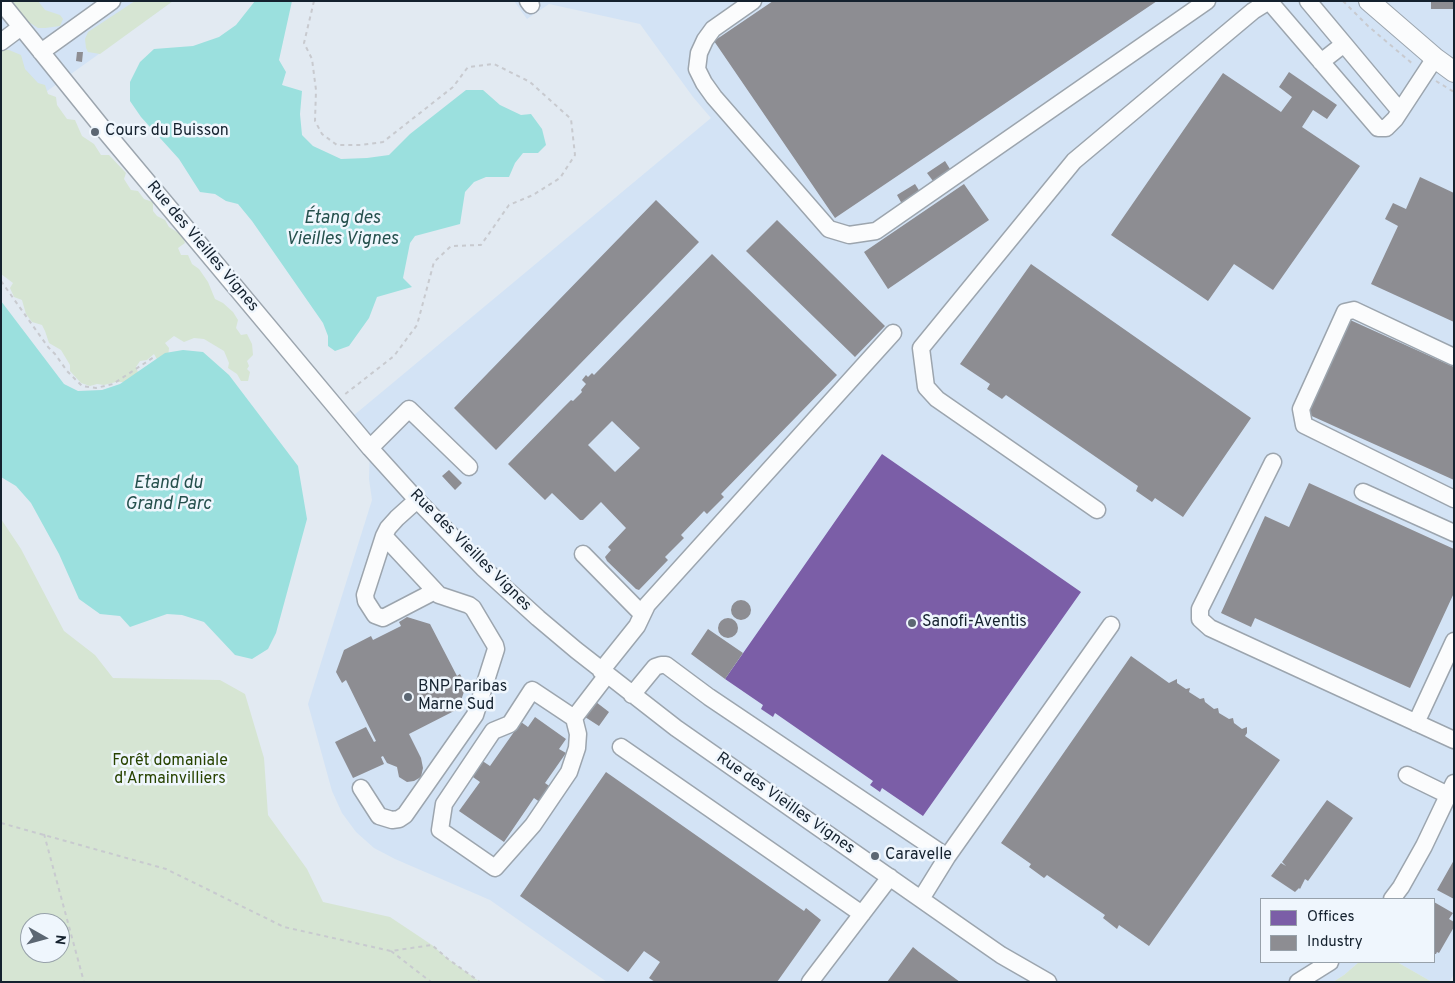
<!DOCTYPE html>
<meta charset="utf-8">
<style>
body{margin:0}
#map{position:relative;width:1455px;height:983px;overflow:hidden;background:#e2eaf2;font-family:Overpass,sans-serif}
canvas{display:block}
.frame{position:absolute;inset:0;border:2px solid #14212e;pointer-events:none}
.legend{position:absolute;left:1260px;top:898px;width:175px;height:65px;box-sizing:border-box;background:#eff6fd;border:1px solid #97a1aa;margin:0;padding:6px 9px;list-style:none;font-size:15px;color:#14212e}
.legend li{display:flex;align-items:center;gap:10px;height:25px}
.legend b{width:25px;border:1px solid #97a1aa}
.north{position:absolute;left:20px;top:913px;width:50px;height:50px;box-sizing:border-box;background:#eff6fd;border:1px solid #97a1aa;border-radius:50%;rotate:97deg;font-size:14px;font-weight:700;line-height:20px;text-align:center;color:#14212e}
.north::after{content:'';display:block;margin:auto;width:18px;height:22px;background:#5c6773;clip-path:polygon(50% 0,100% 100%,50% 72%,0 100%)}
</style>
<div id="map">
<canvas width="1455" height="983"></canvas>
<div class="frame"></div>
<ul class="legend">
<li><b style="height:14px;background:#7b5ea7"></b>Offices</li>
<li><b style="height:14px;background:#8d8d92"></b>Industry</li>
</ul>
<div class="north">N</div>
</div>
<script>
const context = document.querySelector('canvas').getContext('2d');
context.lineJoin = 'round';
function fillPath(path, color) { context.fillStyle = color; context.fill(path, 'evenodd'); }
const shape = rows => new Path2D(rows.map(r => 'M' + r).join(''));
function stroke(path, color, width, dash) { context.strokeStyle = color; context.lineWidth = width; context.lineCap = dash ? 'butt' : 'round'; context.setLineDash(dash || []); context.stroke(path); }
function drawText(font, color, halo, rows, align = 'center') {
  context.font = font + ' Overpass,sans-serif'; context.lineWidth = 5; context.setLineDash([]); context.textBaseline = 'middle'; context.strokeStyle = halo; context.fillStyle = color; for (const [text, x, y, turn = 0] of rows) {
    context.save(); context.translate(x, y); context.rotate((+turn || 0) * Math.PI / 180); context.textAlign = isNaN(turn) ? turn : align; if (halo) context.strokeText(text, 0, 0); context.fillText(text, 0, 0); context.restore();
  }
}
fillPath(shape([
 [1,1,173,1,1,124],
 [514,1,1454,1,1454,974,1449,982,1432,982,1397,962,1434,962,1434,899,1261,899,1261,962,1359,962,1344,975,1333,982,607,982,490,900,395,859,374,848,356,832,342,813,332,791,308,704,372,500,369,479,370,448,347,421,711,118,693,97,640,24,549,4,527,19]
]), '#d3e3f5');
fillPath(shape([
 [10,1,38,1,45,10,60,15,63,19,60,26,45,28,38,28,24,19],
 [135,1,173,1,100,54,88,52,86,48,85,39,88,32],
 [1,49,9,50,21,55,25,69,38,83,45,85,48,94,56,97,57,105,67,119,75,120,82,136,94,144,101,155,109,155,126,173,124,179,131,190,138,191,144,199,153,202,153,211,157,216,165,220,169,227,182,235,185,243,178,248,181,255,188,255,192,264,199,269,208,282,215,299,223,303,233,312,238,320,236,328,241,335,247,334,252,344,253,355,247,361,249,366,247,369,250,372,248,381,241,381,237,374,228,368,229,363,224,351,204,339,194,338,184,342,174,336,165,343,169,348,168,358,158,361,154,354,147,360,140,361,136,367,139,375,131,382,116,382,104,385,97,384,90,386,81,383,70,371,70,365,61,350,49,343,45,331,42,325,32,322,26,314,22,300,14,297,10,288,13,283,1,274],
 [1,519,21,549,64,631,95,655,113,678,220,680,245,694,264,758,268,815,307,869,323,902,390,917,432,945,448,959,480,982,1,982],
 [30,923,60,923,60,953,30,953],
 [1359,962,1397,962,1432,982,1333,982,1344,975]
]), '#d6e5d3');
fillPath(shape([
 [255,1,292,1,279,60,286,72,282,85,302,91,300,114,302,135,313,146,341,159,367,158,389,155,410,134,466,90,483,90,500,105,521,115,531,114,542,129,546,145,538,153,523,153,515,163,509,177,486,177,474,182,465,192,460,224,415,236,410,243,403,278,412,287,377,297,369,318,349,346,335,351,328,346,328,336,323,323,252,221,238,204,226,201,215,194,200,192,179,159,141,117,130,101,130,82,140,62,154,49,193,46,219,37,236,25],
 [1,301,64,384,78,391,102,390,120,384,165,353,183,350,203,352,229,375,298,466,307,519,276,633,268,649,252,659,235,655,204,622,182,615,167,614,130,627,120,616,100,614,79,599,59,554,31,503,16,486,1,477]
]), '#9be0de');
fillPath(shape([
 [882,454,1081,592,923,816,882,788,880,792,870,785,873,781,775,713,773,717,761,709,763,705,725,679]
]), '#7b5ea7');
fillPath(shape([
 [773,1,1157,1,835,218,714,41],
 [1431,1,1454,1,1454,9,1431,9],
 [77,52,83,52,82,62,76,61],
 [1289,72,1337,105,1327,119,1313,110,1302,127,1360,166,1273,290,1234,264,1208,301,1111,235,1223,73,1281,112,1292,97,1279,87],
 [945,161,950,169,933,181,927,173],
 [1420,177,1454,193,1454,322,1371,284,1398,226,1385,219,1393,203,1406,209],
 [915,184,920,192,902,204,897,195],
 [964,184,989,220,888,289,864,252],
 [656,200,699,242,496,450,454,408],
 [777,220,885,326,855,357,746,251],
 [712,254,837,375,721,494,724,497,707,514,704,511,681,535,684,538,665,557,668,560,639,590,636,589,607,561,605,557,611,550,608,547,626,528,601,502,583,520,580,520,552,493,545,500,508,464,563,408,571,400,573,401,582,392,581,390,586,384,582,380,586,375,588,377,592,373,594,375],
 [612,421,640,448,615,472,588,445],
 [1031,264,1251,418,1183,517,1155,498,1152,502,1136,491,1138,486,1006,395,1002,399,987,389,990,384,960,364],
 [1348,319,1454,367,1454,480,1305,413],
 [449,470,462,483,455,490,442,476],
 [1309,483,1454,549,1454,593,1410,688,1255,618,1251,627,1221,613,1265,516,1289,527],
 '731 610a10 10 0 1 1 20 0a10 10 0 1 1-20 0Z',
 [407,617,430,624,457,676,460,674,466,686,458,709,409,734,421,758,423,768,421,777,414,781,407,782,399,777,397,767,387,763,383,756,381,757,384,764,353,778,335,742,366,727,374,742,376,741,346,680,342,683,336,672,344,650,371,636,373,640,401,626,399,622],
 '718 628a10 10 0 1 1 20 0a10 10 0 1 1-20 0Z',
 [708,629,743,653,725,679,691,654],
 [1131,656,1169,683,1177,679,1177,683,1186,689,1190,688,1189,692,1200,699,1204,698,1205,702,1214,709,1218,708,1219,713,1229,719,1233,718,1234,723,1242,729,1247,727,1247,733,1245,736,1280,760,1149,946,1119,925,1117,929,1103,918,1105,915,1047,875,1044,878,1029,867,1031,864,1001,843],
 [596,702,609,712,599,726,585,717],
 [535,717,566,739,559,749,566,753,545,783,555,790,544,805,534,798,504,842,459,811,480,782,470,775,481,760,490,766,521,722,528,727],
 [606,772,804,911,806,908,821,920,777,982,655,982,649,978,660,962,644,951,628,972,520,896],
 [1327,800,1353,818,1308,881,1305,879,1300,889,1299,888,1295,892,1271,876,1281,863,1286,866,1282,862],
 [1454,860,1454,899,1437,890],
 [1434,902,1453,913,1449,919,1454,922,1454,927,1439,953,1437,952,1436,954,1434,954],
 [913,947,919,952,960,982,887,982]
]), '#8d8d92');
const minor = shape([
 [528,1,531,5],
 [753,1,713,29,705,40,699,53,697,69,704,83,714,97,829,229,849,235,876,231,1207,1],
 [1269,1,1378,128,1386,128,1395,119,1435,58],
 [1308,1,1344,44],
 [1,2,105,131,370,448,417,500,483,568,538,618,576,650,676,728,965,930,1001,955,1048,982],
 [1,42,21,27],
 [41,52,112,1],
 [1321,62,1344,44,1400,111],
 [1454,357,1354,310,1345,312,1301,409,1304,425,1454,499],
 [370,448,409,409,469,467],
 [1273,462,1200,609,1200,619,1210,628,1454,740],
 [1363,492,1454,533],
 [417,500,397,518,388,528,384,536,365,595,366,601,375,615,383,618,435,591],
 [1097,510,937,399,926,387,921,348,1074,161,1253,11,1269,1],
 [583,554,642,614],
 [601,671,637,626,647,605,893,333],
 [632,695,655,667,661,665,666,665,709,697,947,857],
 [574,718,578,734,577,748,569,772,533,825,495,868,440,830,444,804,493,731,510,724,532,690,574,718,607,675],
 [1416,723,1454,641],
 [621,747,862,914],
 [1407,775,1448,795],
 [361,788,379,816,392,820,399,819,405,815,475,715,496,649,495,645,473,608,469,605,439,595,384,536],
 [921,899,947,857,1111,625],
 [1392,899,1401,887,1424,846,1454,783],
 [810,982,890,877],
 [1298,982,1330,962]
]);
const major = shape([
 [1369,1,1435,58,1454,72]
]);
stroke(minor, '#9ca5ae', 19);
stroke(major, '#9ca5ae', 22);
stroke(shape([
 [314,1,304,43,312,59,316,90,315,121,322,134,337,145,361,145,383,142,453,87,468,67,494,64,530,82,571,119,575,155,560,178,533,195,509,205,481,245,451,246,434,262,417,325,394,356,344,395],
 [1343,1,1368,26,1414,65],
 [1436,81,1454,92],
 [1,281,48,347,55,354,67,371,82,386,96,388,113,384,154,357],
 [1,823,166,869,284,927,391,951,432,945,448,959,480,982],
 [44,834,84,982],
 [391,951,431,982]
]), '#c8cacf', 2, [4, 4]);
stroke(minor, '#fbfcfd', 16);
stroke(major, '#fbfcfd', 20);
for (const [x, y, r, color] of [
 [95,132,5,"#5c6773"],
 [912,623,5,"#5c6773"],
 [408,697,5,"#5c6773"],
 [875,856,5,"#5c6773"]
]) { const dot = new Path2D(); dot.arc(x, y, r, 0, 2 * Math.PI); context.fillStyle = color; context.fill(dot); stroke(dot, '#eff6fd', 2); }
drawText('16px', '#14212e', '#eff6fd', [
 ["Cours du Buisson",105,132],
 ["Sanofi-Aventis",922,623],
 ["BNP Paribas",418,688],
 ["Marne Sud",418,706],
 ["Caravelle",885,856]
], 'left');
drawText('16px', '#14212e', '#eff6fd', [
 ["Rue des Vieilles Vignes",202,247,50],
 ["Rue des Vieilles Vignes",470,551,45],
 ["Rue des Vieilles Vignes",785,804,35]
]);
drawText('16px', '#284300', '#eff6fd', [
 ["Forêt domaniale",170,762],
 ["d'Armainvilliers",170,780]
]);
drawText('italic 18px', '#25504d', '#eff6fd', [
 ["Étang des",342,219],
 ["Vieilles Vignes",342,240],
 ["Etand du",168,484],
 ["Grand Parc",168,505]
]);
</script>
